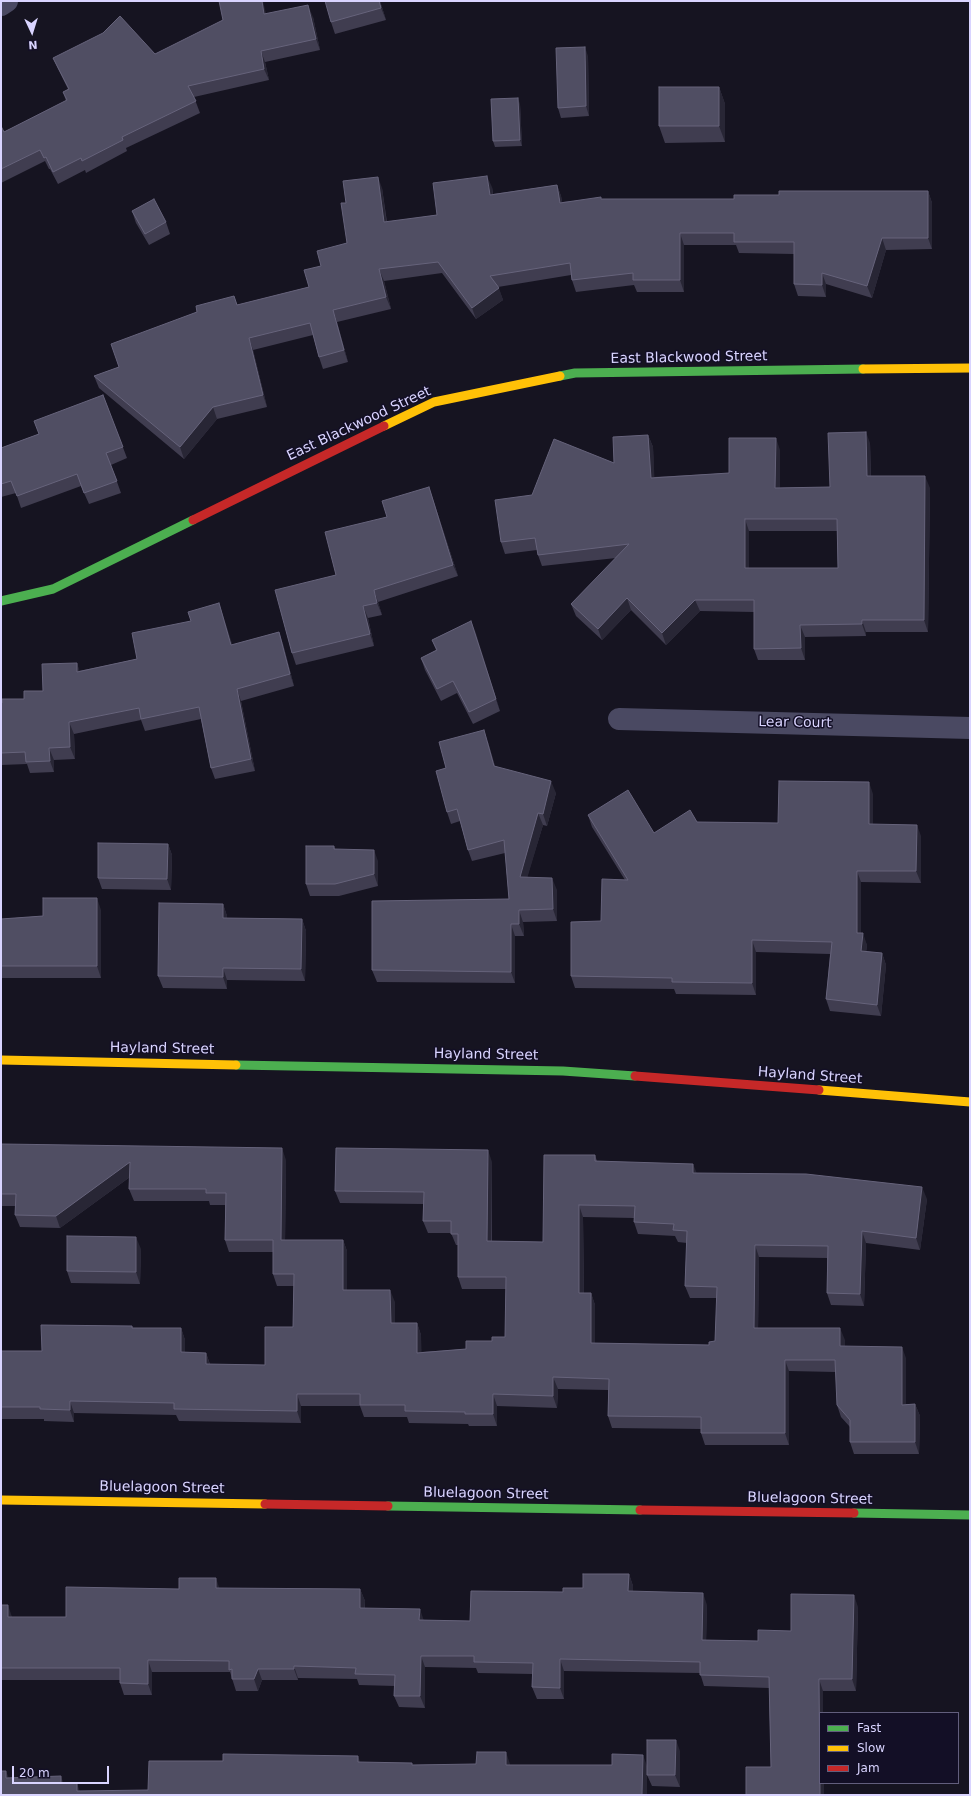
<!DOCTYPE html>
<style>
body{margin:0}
#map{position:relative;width:971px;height:1796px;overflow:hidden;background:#161421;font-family:"DejaVu Sans",sans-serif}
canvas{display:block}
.frame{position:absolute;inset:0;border:2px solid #d9d4ff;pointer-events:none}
.legend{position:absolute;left:819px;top:1712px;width:140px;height:72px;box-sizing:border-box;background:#130f26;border:1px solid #625e7d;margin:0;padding:5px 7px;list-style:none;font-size:12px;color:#d9d4ff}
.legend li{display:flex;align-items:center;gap:8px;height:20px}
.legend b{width:20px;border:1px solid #625e7d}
.north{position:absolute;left:12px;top:12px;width:40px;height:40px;-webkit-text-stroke:3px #130f26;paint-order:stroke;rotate:176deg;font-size:11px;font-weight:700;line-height:16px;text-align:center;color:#d9d4ff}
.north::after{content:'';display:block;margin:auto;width:14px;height:18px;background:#d9d4ff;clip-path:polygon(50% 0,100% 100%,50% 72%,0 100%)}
.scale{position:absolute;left:12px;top:1766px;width:97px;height:18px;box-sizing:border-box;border:2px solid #d9d4ff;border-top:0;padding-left:5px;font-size:12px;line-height:14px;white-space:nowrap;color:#d9d4ff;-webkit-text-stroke:3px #130f26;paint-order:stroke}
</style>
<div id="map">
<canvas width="971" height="1796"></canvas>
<div class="frame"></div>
<ul class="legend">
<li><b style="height:5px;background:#4caf50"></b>Fast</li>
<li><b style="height:5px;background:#ffc107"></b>Slow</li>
<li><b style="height:5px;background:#c62828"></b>Jam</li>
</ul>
<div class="north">N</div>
<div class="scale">20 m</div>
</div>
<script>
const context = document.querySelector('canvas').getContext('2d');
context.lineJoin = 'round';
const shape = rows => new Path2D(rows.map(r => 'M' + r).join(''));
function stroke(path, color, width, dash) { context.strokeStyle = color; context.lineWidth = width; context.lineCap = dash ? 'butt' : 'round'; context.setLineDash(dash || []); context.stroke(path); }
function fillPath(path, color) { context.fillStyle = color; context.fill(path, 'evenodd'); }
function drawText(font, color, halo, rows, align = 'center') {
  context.font = font + ' "DejaVu Sans",sans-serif'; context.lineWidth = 3; context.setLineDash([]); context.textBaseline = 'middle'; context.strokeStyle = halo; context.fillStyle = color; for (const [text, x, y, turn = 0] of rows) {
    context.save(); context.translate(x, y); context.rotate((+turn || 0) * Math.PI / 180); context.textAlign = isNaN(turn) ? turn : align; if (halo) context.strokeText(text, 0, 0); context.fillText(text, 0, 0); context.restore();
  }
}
stroke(shape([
 [1,5,7,1],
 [619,719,970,728]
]), '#4a4962', 22);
stroke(shape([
 [560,376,575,373,863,369],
 [1,601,53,589,193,520],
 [236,1065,563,1071,635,1076],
 [388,1506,640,1510],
 [854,1513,970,1515]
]), '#4caf50', 9);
stroke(shape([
 [863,369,970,368],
 [384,426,434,402,560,376],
 [1,1060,236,1065],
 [819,1090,970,1102],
 [1,1500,265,1504]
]), '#ffc107', 9);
stroke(shape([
 [193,520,384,426],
 [635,1076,819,1090],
 [265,1504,388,1506],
 [640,1510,854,1513]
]), '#c62828', 9);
fillPath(shape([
 [380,1,386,20,335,34,331,22],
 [266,13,313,17,320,50,265,62,269,80,194,97,200,113,126,148,127,151,86,173,85,170,58,184,50,169,49,169,45,161,1,183,1,126,4,132,66,101,63,92,68,89,58,69,53,58,155,54],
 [588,56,589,116,561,118,558,108],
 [719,87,725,104,725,142,665,143,659,126],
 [520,104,522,146,495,147,493,141],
 [557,185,561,196,562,202,602,199,734,199,779,195,928,191,932,203,932,249,886,250,872,298,826,284,826,297,798,296,794,284,794,254,739,253,736,245,684,245,684,292,637,292,634,285,576,292,572,280,571,275,498,287,503,300,476,319,442,273,384,281,391,309,337,322,348,362,323,369,319,357,313,335,253,350,267,407,217,419,184,459,99,388,94,376,119,367,234,296,237,305,309,287,321,266,347,243,346,203,382,188,387,222,437,215,492,187,493,194],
 [132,211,166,222,170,234,149,245,136,223],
 [103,395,127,458,111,465,121,493,89,504,81,486,21,508,16,493,1,497,1,448,39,434],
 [648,435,653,447,654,477,729,473,780,450,780,488,830,487,870,443,871,476,930,488,928,632,866,632,866,636,805,637,805,660,758,660,754,649,754,612,700,611,666,645,631,610,602,640,576,616,571,604,616,558,542,566,538,555,537,550,505,554,501,542,532,495,614,463],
 [749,531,837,531,838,568,749,568],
 [429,487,458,576,378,602,382,615,368,618,374,646,296,665,292,653,336,575,387,517],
 [219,603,232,645,279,632,283,644,294,686,241,701,255,771,215,779,211,768,201,719,145,731,141,720,74,734,75,759,54,760,54,772,30,773,27,764,1,765,1,703,24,699,43,691,77,663,79,671,137,659,191,621],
 [471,621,500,711,473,724,457,693,441,701,425,670,421,658,436,650,432,640],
 [488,742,495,766,556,793,547,826,543,825,527,877,557,890,557,921,523,922,524,936,515,936,515,983,377,982,372,970,509,899,505,853,472,861,468,850,460,821,451,824,447,812,446,768],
 [873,794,873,824,921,836,921,883,861,882,861,933,867,945,866,952,882,953,886,965,881,1016,830,1011,826,999,830,954,756,952,756,995,676,994,674,989,575,988,571,976,601,921,625,880,592,827,588,815,654,833,697,822,778,823],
 [168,844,172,855,171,890,102,889,98,878],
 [334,846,335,849,378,861,378,886,339,896,310,896,306,884],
 [223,904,227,916,227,918,302,919,306,931,305,981,227,980,227,989,163,988,158,976],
 [101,910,101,978,1,978,1,919,43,916],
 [1,1144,286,1160,285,1240,343,1240,347,1251,347,1290,395,1302,395,1323,417,1323,421,1335,421,1352,466,1349,505,1337,506,1289,462,1289,458,1277,458,1245,456,1245,451,1233,428,1233,423,1221,423,1204,340,1203,335,1191,492,1162,492,1241,543,1242,595,1155,597,1161,697,1173,927,1199,920,1250,866,1243,864,1306,831,1305,827,1293,827,1258,759,1257,758,1328,845,1340,845,1346,906,1358,906,1404,915,1404,920,1416,919,1454,854,1454,850,1442,850,1427,841,1417,837,1405,836,1372,789,1371,789,1445,705,1445,701,1433,701,1429,612,1428,608,1416,608,1390,558,1389,557,1408,497,1406,497,1426,469,1426,468,1424,409,1423,407,1417,364,1417,360,1406,301,1406,301,1423,179,1421,176,1415,74,1413,74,1422,44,1421,44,1419,1,1419,1,1351,42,1351,132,1326,133,1328,181,1328,185,1340,185,1352,206,1353,210,1364,265,1365,293,1327,294,1286,277,1286,273,1274,273,1252,229,1252,225,1240,225,1205,210,1205,209,1201,134,1201,129,1189,130,1177,60,1228,20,1227,15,1215,16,1206,1,1206],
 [583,1217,634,1218,634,1222,638,1234,675,1236,678,1242,687,1243,685,1286,690,1298,717,1298,715,1341,709,1345,595,1343,595,1305,591,1293,584,1293],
 [141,1249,140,1284,71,1283,67,1271],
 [629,1574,633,1586,633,1592,707,1605,706,1640,758,1641,791,1631,858,1607,856,1691,823,1691,820,1783,824,1783,824,1795,746,1795,771,1767,769,1688,704,1686,700,1673,564,1671,564,1699,537,1699,532,1687,533,1674,478,1673,476,1668,425,1667,425,1708,399,1707,394,1696,395,1686,359,1685,357,1679,298,1678,298,1680,262,1680,258,1691,236,1691,230,1672,152,1672,152,1695,124,1695,120,1683,120,1680,1,1680,1,1605,12,1617,66,1617,179,1589,219,1588,360,1589,365,1601,365,1608,424,1620,470,1621,563,1592,583,1588],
 [680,1751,680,1787,652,1786,647,1775]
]), '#403d50');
fillPath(shape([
 [262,1,263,1,269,26,264,14],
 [379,1,380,1,386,20,381,8],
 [308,5,313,17,320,50,316,39],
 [585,47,588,56,589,116,586,106],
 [261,51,265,62,269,80,264,69],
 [719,87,725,104,725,142,719,126],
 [518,98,520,104,522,146,520,140],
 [487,176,492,187,494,206,490,195],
 [378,177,382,188,388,234,384,222],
 [557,185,561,196,564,214,560,203],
 [928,191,932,203,932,249,928,238],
 [680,233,684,245,684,292,680,280],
 [882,238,886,250,872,298,867,286],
 [379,269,384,281,391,309,386,297],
 [822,273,826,284,826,297,822,285],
 [499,288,503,300,476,319,472,308],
 [333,310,337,322,348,362,344,350],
 [249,338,253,350,267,407,263,395],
 [213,407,217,419,184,459,180,447],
 [866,432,870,443,871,488,867,476],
 [648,435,653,447,655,489,651,478],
 [776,438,780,450,780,500,775,488],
 [925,476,930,488,928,632,924,620],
 [429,487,433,499,458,576,453,565],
 [745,519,749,531,749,580,745,568],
 [374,590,378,602,382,615,377,603],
 [627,598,631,610,602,640,598,629],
 [695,600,700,611,666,645,662,633],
 [219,603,223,615,236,656,231,645],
 [363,606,368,618,374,646,370,634],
 [862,620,866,632,866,636,862,624],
 [471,621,476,633,500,711,496,699],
 [800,625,805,637,805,660,801,648],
 [279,632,283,644,294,686,290,674],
 [77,663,81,675,77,672],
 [237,689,241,701,255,771,251,759],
 [69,722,74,734,75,759,70,747],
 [484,730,488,742,498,778,494,766],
 [49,748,54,760,54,772,50,761],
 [551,781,556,793,547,826,543,814],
 [869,782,873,794,873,835,869,824],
 [538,813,543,825,524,889,520,877],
 [917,825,921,836,921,883,916,871],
 [168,844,172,855,171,890,167,879],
 [374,850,378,861,378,886,374,874],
 [857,871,861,882,861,944,857,933],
 [552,878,557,890,557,921,553,909],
 [97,898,101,910,101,978,97,966],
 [223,904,227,916,227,930,223,918],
 [519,910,523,922,524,936,519,924],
 [302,919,306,931,305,981,301,969],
 [511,924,515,936,515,983,511,972],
 [863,933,867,945,865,963,861,951],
 [752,940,756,952,756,995,752,983],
 [882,953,886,965,881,1016,877,1005],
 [223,968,227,980,227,989,223,977],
 [282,1148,286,1160,285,1252,281,1240],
 [488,1150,492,1162,491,1252,487,1241],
 [130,1162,134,1174,60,1228,56,1216],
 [693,1164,698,1176,693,1173],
 [922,1187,927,1199,920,1250,916,1238],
 [579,1205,583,1217,584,1305,579,1293],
 [862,1231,866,1243,864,1306,860,1294],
 [136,1237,141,1249,140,1284,136,1272],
 [343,1240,347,1251,347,1302,343,1290],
 [755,1245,759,1257,758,1340,754,1328],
 [390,1290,395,1302,395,1335,391,1323],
 [591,1293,595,1305,595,1355,591,1343],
 [417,1323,421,1335,422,1364,417,1353],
 [181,1328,185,1340,185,1364,181,1352],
 [840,1328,845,1340,845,1358,840,1346],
 [902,1347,906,1358,906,1417,902,1405],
 [206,1353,210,1365,206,1364],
 [785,1360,789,1371,789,1445,785,1433],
 [553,1377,558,1389,557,1408,553,1396],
 [297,1394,301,1406,301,1423,297,1411],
 [493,1394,497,1406,497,1426,493,1414],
 [70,1401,74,1413,74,1422,70,1410],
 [915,1404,920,1416,919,1454,915,1442],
 [629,1574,633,1586,633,1603,628,1591],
 [216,1578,220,1590,216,1588],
 [360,1589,365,1601,364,1620,360,1608],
 [703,1593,707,1605,706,1651,702,1640],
 [854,1595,858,1607,856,1691,852,1679],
 [8,1605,12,1617,8,1617],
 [420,1609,424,1621,419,1620],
 [421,1656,425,1667,425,1708,420,1696],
 [560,1659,564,1671,564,1699,560,1688],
 [148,1660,152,1672,152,1695,148,1684],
 [294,1666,298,1678,298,1680,294,1669],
 [258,1669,262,1680,258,1691,254,1679],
 [819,1679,823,1691,823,1713,820,1713,820,1783,824,1783,824,1795,820,1795],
 [676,1740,680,1751,680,1787,675,1775],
 [506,1752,510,1764,510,1776,506,1765],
 [643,1755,647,1766,647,1795,642,1795],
 [358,1756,362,1767,358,1762],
 [6,1771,11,1783,6,1778],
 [61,1776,65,1788,61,1783],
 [77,1783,81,1795,77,1791]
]), '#282635');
const building = shape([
 [219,1,262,1,264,14,308,5,316,39,261,51,264,69,188,86,196,101,122,137,123,140,82,161,81,158,53,172,46,157,44,158,40,150,1,169,1,126,4,132,67,100,63,92,69,89,53,58,103,33,120,16,155,54,223,20,219,1],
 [325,1,379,1,381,8,331,22,325,1],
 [585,47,586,106,558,108,556,48,585,47],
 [659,87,719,87,719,126,659,126,659,87],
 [518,98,520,140,493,141,491,99,518,98],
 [487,176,490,195,557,185,560,203,601,197,601,199,734,199,734,195,779,195,779,191,928,191,928,238,882,238,867,286,822,273,822,285,794,284,794,242,734,242,734,233,680,233,680,280,633,280,633,273,572,280,570,263,490,276,499,288,472,308,438,262,379,269,386,297,333,310,344,350,319,357,310,323,249,338,263,395,213,407,180,447,94,376,119,367,111,344,197,312,196,306,234,296,237,305,309,287,304,270,321,266,317,251,347,243,341,203,346,203,343,181,378,177,384,222,437,215,433,183,487,176],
 [154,199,166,222,145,234,132,211,154,199],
 [103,395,123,447,106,453,117,481,84,493,77,474,17,496,11,481,1,484,1,448,39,434,34,421,103,395],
 [866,432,867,476,925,476,924,620,862,620,862,624,800,625,801,648,754,649,754,600,695,600,662,633,627,598,598,629,571,604,629,544,538,555,535,538,501,542,495,500,532,495,554,439,614,463,613,437,648,435,651,478,729,473,729,438,776,438,775,488,830,487,828,433,866,432],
 [745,519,837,519,838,568,745,568,745,519],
 [429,487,453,565,374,590,377,603,363,606,370,634,292,653,275,590,336,575,325,532,387,517,382,501,429,487],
 [219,603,231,645,279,632,290,674,237,689,251,759,211,768,199,707,141,719,139,708,69,722,70,747,49,748,50,761,26,762,25,752,1,753,1,703,2,703,2,699,24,699,24,691,43,691,42,664,77,663,77,672,137,659,132,633,191,621,188,612,219,603],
 [471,621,496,699,469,712,453,681,437,689,421,658,437,650,432,640,471,621],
 [484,730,494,766,551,781,543,814,538,813,520,877,552,878,553,909,519,910,519,924,511,924,511,972,372,970,372,901,509,899,504,840,468,850,457,809,447,812,436,771,446,768,439,742,484,730],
 [779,781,869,782,869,824,917,825,916,871,857,871,857,933,863,933,861,951,882,953,877,1005,826,999,832,942,752,940,752,983,672,982,672,978,571,976,571,922,601,921,602,879,628,880,588,815,628,790,654,833,690,810,697,822,778,823,779,781],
 [98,843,168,844,167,879,98,878,98,843],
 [306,846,334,846,334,849,374,850,374,874,335,884,306,884,306,846],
 [43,898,97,898,97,966,1,966,1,919,43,916,43,898],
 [159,903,223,904,223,918,302,919,301,969,223,968,223,977,158,976,159,903],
 [1,1144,282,1148,281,1240,343,1240,343,1290,390,1290,391,1323,417,1323,417,1353,466,1349,466,1341,492,1341,492,1337,505,1337,506,1277,458,1277,458,1234,451,1234,451,1221,423,1221,424,1192,335,1191,336,1148,488,1150,487,1241,543,1242,544,1155,595,1155,595,1161,693,1164,693,1173,806,1174,922,1187,916,1238,862,1231,860,1294,827,1293,828,1246,755,1245,754,1328,840,1328,840,1346,902,1347,902,1405,915,1404,915,1442,850,1442,850,1420,837,1405,835,1360,785,1360,785,1433,701,1433,701,1417,608,1416,609,1379,553,1377,553,1396,493,1394,493,1414,465,1414,465,1412,405,1411,405,1405,360,1405,360,1394,297,1394,297,1411,174,1409,174,1403,70,1401,70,1410,40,1409,40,1407,1,1407,1,1351,42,1351,41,1325,132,1326,132,1328,181,1328,181,1352,206,1353,206,1364,265,1365,265,1327,293,1327,294,1274,273,1274,273,1240,225,1240,226,1193,206,1193,206,1189,129,1189,130,1162,56,1216,15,1215,16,1194,1,1194,1,1144],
 [579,1205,635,1206,634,1222,674,1224,673,1230,687,1231,685,1286,717,1287,715,1341,709,1342,709,1345,591,1343,591,1293,579,1293,579,1205],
 [67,1236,136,1237,136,1272,67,1271,67,1236],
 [583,1574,629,1574,628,1591,703,1593,702,1640,758,1641,758,1630,791,1631,791,1594,854,1595,852,1679,819,1679,820,1795,746,1795,746,1767,771,1767,769,1677,700,1675,700,1662,560,1659,560,1688,532,1687,533,1663,474,1662,474,1656,421,1656,420,1696,394,1696,395,1675,355,1674,356,1668,294,1666,294,1669,258,1669,254,1679,232,1679,232,1669,229,1670,229,1661,148,1660,148,1684,120,1683,120,1668,1,1668,1,1605,8,1605,8,1617,66,1617,66,1587,179,1589,179,1578,216,1578,216,1588,360,1589,360,1608,420,1609,419,1620,470,1621,471,1591,563,1592,563,1588,583,1588,583,1574],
 [647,1740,676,1740,675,1775,647,1775,647,1740],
 [477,1752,506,1752,506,1765,612,1765,612,1754,643,1755,642,1795,1,1795,1,1771,6,1771,6,1778,61,1776,61,1783,77,1783,77,1791,148,1790,149,1761,223,1761,223,1754,358,1756,358,1762,412,1763,412,1765,476,1764,477,1752]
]);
fillPath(building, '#504e63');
stroke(building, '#66637b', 1);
drawText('14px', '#d9d4ff', '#130f26', [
 ["East Blackwood Street",689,358,-1],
 ["East Blackwood Street",359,424,-25],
 ["Lear Court",795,723,1],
 ["Hayland Street",162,1049,1],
 ["Hayland Street",486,1055,1],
 ["Hayland Street",810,1076,4],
 ["Bluelagoon Street",162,1488,1],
 ["Bluelagoon Street",486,1494,1],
 ["Bluelagoon Street",810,1499,1]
]);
</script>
